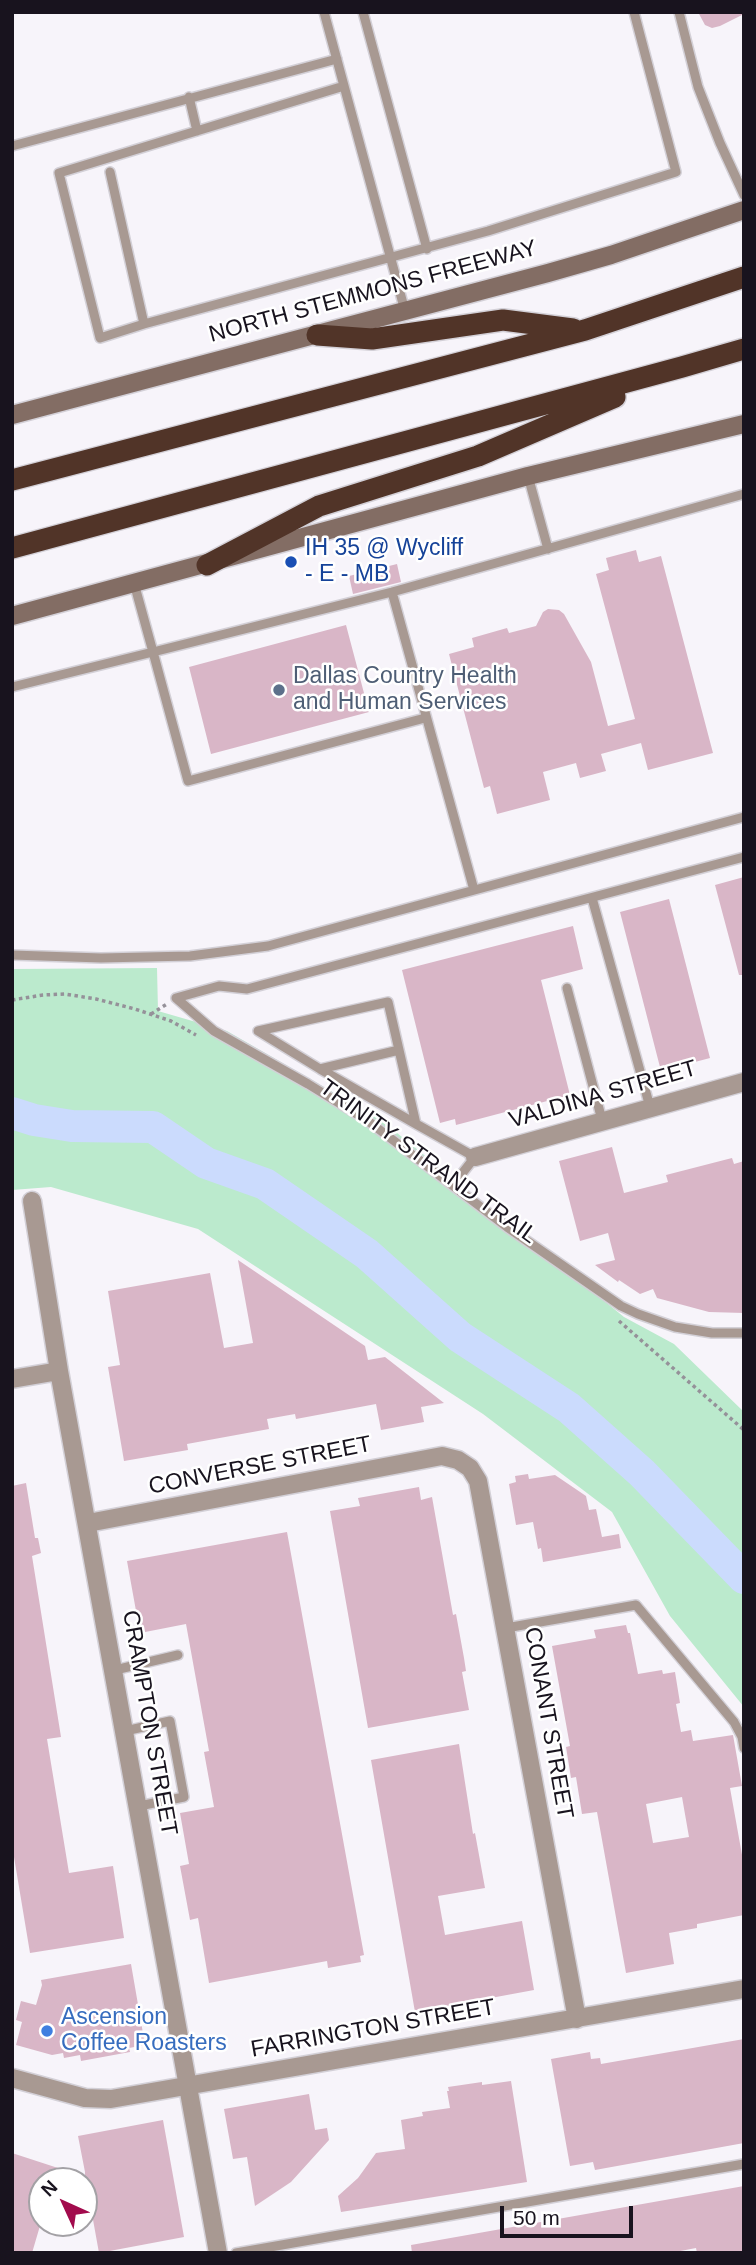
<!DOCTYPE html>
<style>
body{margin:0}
#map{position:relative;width:756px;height:2265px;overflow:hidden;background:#f7f4fa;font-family:Helvetica,sans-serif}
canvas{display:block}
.frame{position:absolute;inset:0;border:14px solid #18131e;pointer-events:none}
.north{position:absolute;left:28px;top:2167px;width:70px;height:70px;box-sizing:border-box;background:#fff;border:2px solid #a3a1a5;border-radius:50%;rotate:315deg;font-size:19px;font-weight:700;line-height:28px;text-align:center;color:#18131e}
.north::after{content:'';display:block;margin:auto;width:24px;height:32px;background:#a20b4d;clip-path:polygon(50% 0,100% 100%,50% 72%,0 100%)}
.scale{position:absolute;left:500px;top:2206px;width:133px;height:32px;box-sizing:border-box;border:4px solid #18131e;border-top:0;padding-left:9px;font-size:21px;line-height:24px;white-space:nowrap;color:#18131e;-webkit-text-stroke:5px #fff;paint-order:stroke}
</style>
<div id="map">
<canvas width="756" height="2265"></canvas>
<div class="frame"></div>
<div class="north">N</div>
<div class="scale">50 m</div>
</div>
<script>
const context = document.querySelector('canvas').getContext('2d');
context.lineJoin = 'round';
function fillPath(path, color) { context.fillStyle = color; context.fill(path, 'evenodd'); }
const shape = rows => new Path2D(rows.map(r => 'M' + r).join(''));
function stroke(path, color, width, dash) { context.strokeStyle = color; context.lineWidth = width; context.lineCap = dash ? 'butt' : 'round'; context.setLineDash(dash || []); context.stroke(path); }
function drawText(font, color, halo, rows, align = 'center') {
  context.font = font + ' Helvetica,sans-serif'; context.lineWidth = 5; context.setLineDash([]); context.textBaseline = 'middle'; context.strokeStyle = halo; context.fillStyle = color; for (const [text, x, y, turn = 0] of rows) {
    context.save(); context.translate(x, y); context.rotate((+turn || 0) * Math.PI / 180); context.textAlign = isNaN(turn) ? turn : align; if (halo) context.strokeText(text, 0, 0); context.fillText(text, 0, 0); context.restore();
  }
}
fillPath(shape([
 [157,968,158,1011,227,1031,381,1120,624,1317,674,1344,744,1412,744,1707,670,1616,612,1512,483,1414,198,1229,51,1187,12,1190,12,969]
]), '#bbeacd');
stroke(shape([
 [12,1113,34,1120,72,1126,153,1127,206,1163,265,1184,367,1254,460,1337,569,1408,642,1473,744,1578]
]), '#cbdbfd', 32);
fillPath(shape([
 [698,12,744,12,744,14,720,26,712,28,705,25],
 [636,550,639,562,661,556,713,753,648,770,641,743,601,754,606,771,580,778,576,763,543,772,550,800,497,814,490,786,484,788,449,654,474,647,472,638,507,628,509,633,536,626,543,612,548,609,559,610,564,614,591,662,608,726,635,719,596,574,609,570,606,558],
 [397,564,401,582,353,594,349,576],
 [346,625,369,712,211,754,189,667],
 [744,877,744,975,739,975,715,885],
 [669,899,710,1058,661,1071,620,912],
 [573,926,583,969,541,980,570,1095,456,1125,455,1119,440,1123,402,970],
 [612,1147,624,1193,668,1182,666,1175,732,1158,734,1164,744,1161,744,1313,709,1312,657,1298,653,1289,640,1294,619,1280,618,1282,595,1265,615,1260,608,1233,580,1241,559,1161],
 [238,1260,365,1346,368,1360,385,1357,444,1403,421,1407,424,1422,381,1430,376,1404,296,1419,295,1414,267,1419,269,1429,187,1444,188,1450,124,1461,108,1367,120,1365,108,1291,210,1273,224,1348,253,1343],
 [528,1474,529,1479,555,1475,586,1496,589,1510,596,1509,602,1537,619,1534,621,1548,543,1562,541,1548,538,1549,533,1522,516,1525,509,1484,516,1482,515,1476],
 [26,1483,35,1538,38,1538,41,1553,32,1556,61,1737,47,1739,69,1873,113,1866,124,1938,30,1953,14,1857,12,1857,12,1486],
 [419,1487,421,1500,432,1497,453,1615,456,1614,464,1658,466,1671,462,1672,469,1710,368,1728,330,1511,360,1506,358,1498],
 [287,1532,364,1955,360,1956,361,1962,328,1968,327,1961,209,1983,198,1918,190,1920,180,1866,189,1864,180,1813,214,1807,204,1752,209,1751,186,1624,140,1633,127,1561],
 [626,1625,628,1633,630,1633,638,1674,662,1670,663,1674,675,1672,680,1703,676,1704,681,1732,691,1730,693,1741,733,1735,742,1786,730,1788,744,1866,744,1915,697,1924,697,1928,669,1933,674,1964,626,1973,597,1812,582,1814,576,1777,571,1778,566,1747,570,1746,552,1646,596,1638,594,1630],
 [682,1797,689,1837,653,1843,646,1804],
 [459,1744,473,1834,475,1833,485,1888,438,1896,445,1935,522,1921,534,1990,415,2012,371,1760],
 [131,1964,145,2045,129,2048,130,2052,81,2061,80,2055,64,2058,63,2053,52,2055,16,2045,22,2022,16,2020,21,2001,36,2005,42,1985,41,1980],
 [744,2039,744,2143,595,2170,593,2162,570,2166,551,2059,590,2052,591,2059,600,2058,601,2064],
 [511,2081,527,2182,341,2212,338,2196,358,2178,376,2153,405,2149,401,2120,423,2116,422,2112,450,2108,447,2091,449,2091,448,2087,482,2082,482,2085],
 [309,2094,315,2130,327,2128,329,2140,291,2182,255,2206,247,2157,233,2159,224,2109],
 [163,2120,184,2237,99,2253,90,2203,84,2204,85,2172,78,2136],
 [12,2153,58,2168,53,2181,42,2181,42,2219,32,2253,12,2253],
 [744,2186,744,2253,697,2253,696,2248,670,2253,412,2253,411,2245]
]), '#d9b6c7');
const lane = shape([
 [324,12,405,311],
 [363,12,427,249],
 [679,12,698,87,720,143,744,195],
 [189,97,197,131],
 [12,146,337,59],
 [110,172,144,324,488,231,676,172,634,12],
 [144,324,100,338,59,173,344,86],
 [528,476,548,549],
 [134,583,153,652,392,592,744,494],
 [392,592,474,890],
 [12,687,153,652,188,781,425,718],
 [592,898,650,1107],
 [12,955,101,958,190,956,268,946,744,817],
 [567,988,602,1120],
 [176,998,214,1031,308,1084,368,1121,507,1227,621,1306,638,1314,675,1327,712,1333,744,1333],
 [176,998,219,986,247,989,744,857],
 [320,1069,399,1050],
 [416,1124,388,1002,258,1031,320,1069,416,1124,475,1157,453,1185],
 [506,1628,636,1605,734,1722,742,1737,744,1748],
 [115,1670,178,1655],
 [125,1731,170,1721,184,1797,139,1806],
 [236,2253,744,2164]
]);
const street = shape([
 [475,1157,744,1082],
 [32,1201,59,1371,218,2253],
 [12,1379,59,1371],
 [88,1523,442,1456,458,1460,470,1468,478,1481,577,2019],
 [12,2078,85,2098,111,2099,744,1989]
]);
const secondary = shape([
 [12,415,548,273,611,255,744,210],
 [12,616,528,476,744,424]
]);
const highway = shape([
 [317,335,372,339,503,320,573,329],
 [12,480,585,330,744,277],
 [12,548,682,367,744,349],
 [207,565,319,506,478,456,615,397]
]);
stroke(lane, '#d3d0d7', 12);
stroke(street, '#d3d0d7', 21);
stroke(secondary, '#d3d0d7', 21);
stroke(highway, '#d3d0d7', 24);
stroke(shape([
 [12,1000,43,995,65,994,96,999,135,1009,171,1021,196,1035],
 [151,1014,167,1004],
 [619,1321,744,1430]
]), '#959199', 3.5, [3.5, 3.5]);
stroke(lane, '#a89992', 9);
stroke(street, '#a89992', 18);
stroke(secondary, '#836d64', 18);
stroke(highway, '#513428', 21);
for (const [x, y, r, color] of [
 [291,562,7,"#1a4fb4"],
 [279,690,7,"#5c6f8a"],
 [47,2031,7,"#3f7fe0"]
]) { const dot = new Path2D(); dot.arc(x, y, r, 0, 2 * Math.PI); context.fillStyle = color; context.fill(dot); stroke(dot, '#fff', 2.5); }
drawText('23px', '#18131e', '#fff', [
 ["NORTH STEMMONS FREEWAY",373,292,-15],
 ["VALDINA STREET",603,1095,-16],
 ["TRINITY STRAND TRAIL",428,1162,36],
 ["CONVERSE STREET",260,1466,-11],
 ["CRAMPTON STREET",149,1723,80],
 ["CONANT STREET",548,1723,80],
 ["FARRINGTON STREET",373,2029,-10]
]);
drawText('23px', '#164399', '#fff', [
 ["IH 35 @ Wycliff",305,549],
 ["- E - MB",305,575]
], 'left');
drawText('23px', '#4e5e75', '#fff', [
 ["Dallas Country Health",293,677],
 ["and Human Services",293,703]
], 'left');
drawText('23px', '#366cbe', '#fff', [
 ["Ascension",61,2018],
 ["Coffee Roasters",61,2044]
], 'left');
</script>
